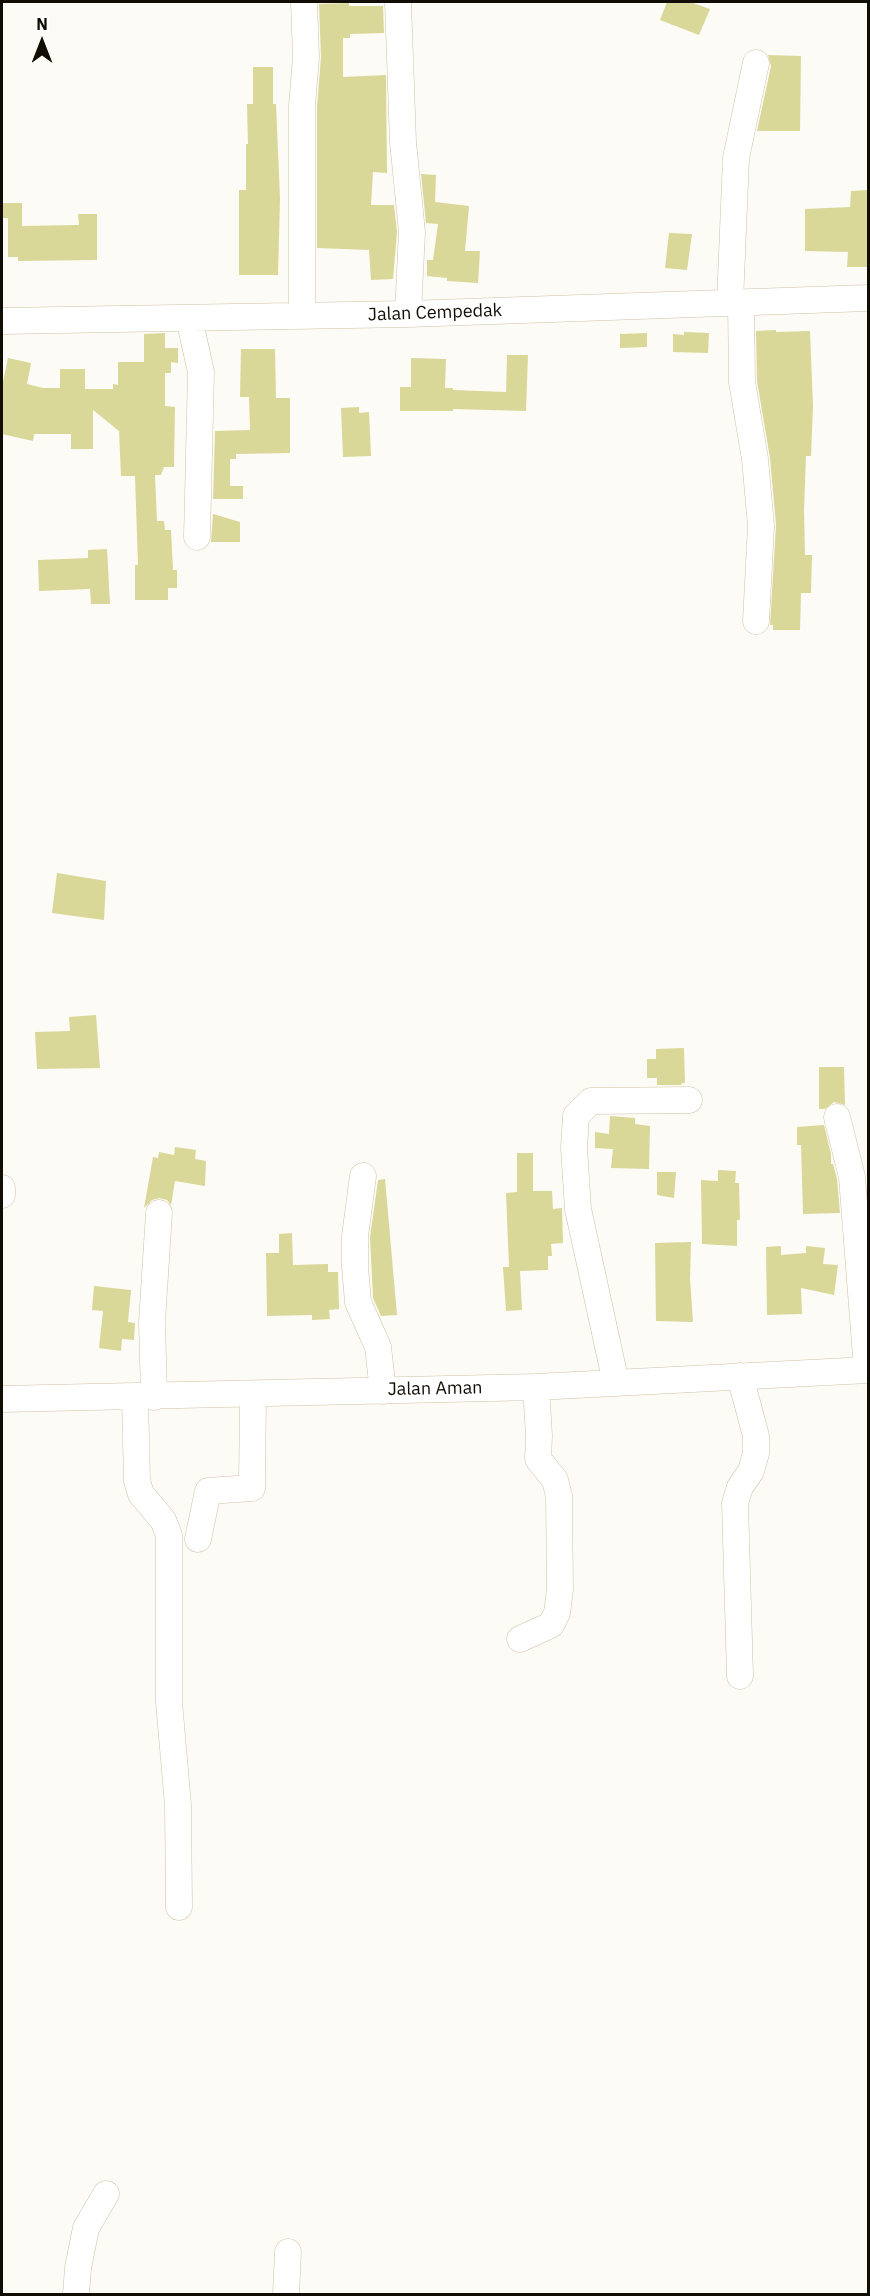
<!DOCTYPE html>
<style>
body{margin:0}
#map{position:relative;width:870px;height:2296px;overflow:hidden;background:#fdfbf5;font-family:"IBM Plex Sans",sans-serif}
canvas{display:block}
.frame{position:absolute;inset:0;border:3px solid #110d04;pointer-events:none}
.north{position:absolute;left:12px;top:12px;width:60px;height:60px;-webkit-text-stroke:4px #fff;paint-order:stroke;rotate:0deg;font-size:16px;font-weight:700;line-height:24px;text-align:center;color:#110d04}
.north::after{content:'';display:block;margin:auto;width:21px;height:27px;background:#110d04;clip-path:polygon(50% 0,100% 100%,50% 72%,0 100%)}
</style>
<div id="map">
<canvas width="870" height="2296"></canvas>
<div class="frame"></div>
<div class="north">N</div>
</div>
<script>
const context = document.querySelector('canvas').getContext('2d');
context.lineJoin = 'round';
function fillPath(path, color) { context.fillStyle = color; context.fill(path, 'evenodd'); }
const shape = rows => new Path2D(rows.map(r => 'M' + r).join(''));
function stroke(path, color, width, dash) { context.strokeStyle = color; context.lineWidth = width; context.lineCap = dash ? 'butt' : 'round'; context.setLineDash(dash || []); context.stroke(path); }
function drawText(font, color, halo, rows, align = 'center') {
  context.font = font + ' "IBM Plex Sans",sans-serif'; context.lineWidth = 6; context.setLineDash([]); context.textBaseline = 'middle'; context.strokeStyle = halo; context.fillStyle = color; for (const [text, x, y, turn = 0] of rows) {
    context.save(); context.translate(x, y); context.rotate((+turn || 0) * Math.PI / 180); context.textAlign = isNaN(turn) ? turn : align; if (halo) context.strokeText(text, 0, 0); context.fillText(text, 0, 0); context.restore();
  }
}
fillPath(shape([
 [667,2,690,2,710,9,699,35,660,20],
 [349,3,349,6,383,6,384,33,350,34,350,38,343,38,343,77,386,75,387,173,373,172,371,205,394,205,397,232,393,279,371,280,369,250,317,248,317,107,321,57,319,4],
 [768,55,801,56,800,131,757,131,771,66],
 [253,67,273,67,273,104,276,104,280,198,278,275,239,275,239,190,246,190,246,144,248,144,247,104,253,104],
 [421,174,436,175,435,202,469,206,465,251,480,251,478,283,447,281,447,278,427,276,427,260,433,260,438,224,426,223],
 [868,190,868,267,847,267,848,252,805,251,805,209,850,207,851,191],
 [2,203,22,203,22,226,79,225,78,214,97,214,97,260,18,261,18,257,8,257,8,218,2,218],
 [669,233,692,234,687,270,665,268],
 [776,330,776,332,810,331,813,406,811,456,806,456,804,510,805,555,812,555,811,593,801,593,800,630,773,630,773,625,770,625,776,525,770,458,757,381,756,331],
 [684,332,709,333,708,353,673,352,673,334,684,335],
 [165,333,165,348,178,348,178,363,171,362,171,373,165,373,165,406,175,407,174,467,164,467,161,475,155,475,157,521,164,521,165,530,171,530,173,570,177,570,177,588,168,588,168,600,135,600,135,565,138,565,135,476,121,476,119,431,93,410,93,449,71,449,71,434,34,434,33,441,2,434,2,387,8,358,31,363,27,384,43,388,60,388,60,369,85,369,85,389,113,389,113,384,118,385,118,362,144,362,144,334],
 [647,333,647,347,620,348,620,334],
 [241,349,275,349,276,398,290,398,290,453,236,454,236,459,230,459,230,486,243,486,243,499,213,499,215,431,250,430,249,397,240,397],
 [507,355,528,355,526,411,453,409,453,411,400,411,400,387,411,387,411,358,446,359,445,388,453,388,453,390,506,392],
 [359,407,359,413,369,412,371,456,343,457,341,408],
 [213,514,240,522,240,542,211,542],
 [107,549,110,604,91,604,90,589,39,591,38,560,88,558,88,550],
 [57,873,106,881,104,920,52,913],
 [96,1015,100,1068,37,1069,35,1032,70,1031,69,1017],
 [684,1048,685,1083,682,1083,681,1085,657,1085,657,1078,647,1078,647,1059,656,1059,656,1049],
 [819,1067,844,1067,845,1105,834,1102,825,1109,819,1109],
 [610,1116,635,1118,635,1124,650,1126,649,1169,611,1168,613,1149,595,1148,595,1132,609,1134],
 [824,1125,831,1154,831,1164,833,1164,837,1179,840,1213,803,1214,801,1145,797,1145,797,1127],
 [175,1147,196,1150,195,1159,206,1161,205,1186,175,1181,171,1205,167,1200,159,1198,152,1200,144,1208,153,1157,158,1158,159,1152,174,1155],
 [517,1153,533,1153,533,1191,552,1191,553,1209,562,1208,563,1243,551,1244,552,1256,548,1256,548,1270,520,1271,522,1310,506,1311,503,1267,509,1267,506,1193,517,1192],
 [718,1170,736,1171,735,1183,739,1183,740,1220,737,1220,737,1246,702,1244,701,1180,718,1181],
 [657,1172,676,1172,674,1198,657,1195],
 [385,1179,397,1315,381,1316,373,1298,370,1237,378,1180],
 [292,1233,293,1265,328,1264,328,1272,338,1272,339,1309,329,1310,330,1319,312,1320,312,1315,267,1316,266,1253,279,1253,279,1234],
 [691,1242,690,1279,693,1322,656,1321,655,1243],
 [781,1246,781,1255,806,1253,806,1246,825,1248,823,1264,838,1265,834,1295,801,1288,802,1314,767,1315,766,1247],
 [94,1286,131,1290,128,1322,135,1323,134,1340,122,1339,121,1351,99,1348,103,1311,92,1310]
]), '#d9d898');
const minor = shape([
 [398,2,403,142,412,232,408,314],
 [730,302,736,158,756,63],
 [741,302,742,382,755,459,761,526,756,621],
 [302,316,302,106,306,57,304,2],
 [189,318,201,372,197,537],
 [2,321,408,314,868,298],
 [837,1117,852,1177,867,1370],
 [363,1176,355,1236,355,1267,358,1302,378,1347,383,1391],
 [2,1188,2,1195],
 [740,1376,756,1436,756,1453,751,1471,740,1487,735,1503,740,1676],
 [616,1383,578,1209,574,1148,576,1116,591,1101,689,1100],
 [154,1397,152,1322,159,1213],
 [135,1398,137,1481,141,1494,163,1520,169,1535,169,1702,178,1805,179,1907],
 [2,1399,536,1387,868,1370],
 [198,1539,208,1491,252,1488,253,1394],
 [520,1639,551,1625,557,1613,560,1589,559,1496,555,1480,538,1459,539,1436,536,1387],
 [76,2294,78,2268,86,2228,106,2194],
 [286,2294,288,2252]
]);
stroke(minor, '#cec1a5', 27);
stroke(minor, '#fff', 26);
drawText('18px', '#110d04', '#fff', [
 ["Jalan Cempedak",435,313,-2],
 ["Jalan Aman",435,1389,-1]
]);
</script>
